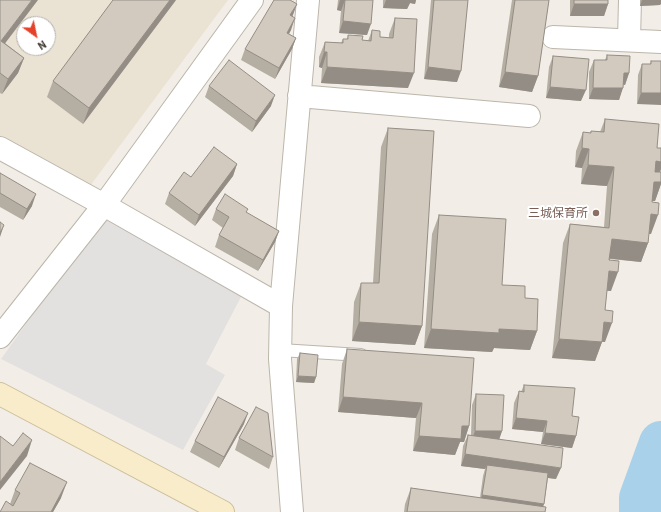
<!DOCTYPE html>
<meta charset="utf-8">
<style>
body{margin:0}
#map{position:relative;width:661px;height:512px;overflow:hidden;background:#f2eee7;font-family:Barlow,sans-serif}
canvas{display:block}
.north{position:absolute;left:16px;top:16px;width:40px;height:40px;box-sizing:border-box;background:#fff;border:1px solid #b4b2af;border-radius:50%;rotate:147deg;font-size:11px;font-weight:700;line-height:16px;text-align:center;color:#443f37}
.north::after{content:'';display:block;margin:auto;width:14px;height:18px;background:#e6412b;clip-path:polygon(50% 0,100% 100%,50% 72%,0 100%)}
</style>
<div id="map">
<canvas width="661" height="512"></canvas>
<div class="north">N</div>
</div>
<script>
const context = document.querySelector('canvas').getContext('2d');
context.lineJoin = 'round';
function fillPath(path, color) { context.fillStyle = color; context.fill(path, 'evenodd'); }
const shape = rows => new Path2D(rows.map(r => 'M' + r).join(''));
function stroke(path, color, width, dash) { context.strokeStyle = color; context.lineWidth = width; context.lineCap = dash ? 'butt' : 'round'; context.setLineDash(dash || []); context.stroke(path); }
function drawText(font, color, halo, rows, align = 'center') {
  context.font = font + ' Barlow,"Noto Sans JP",sans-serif'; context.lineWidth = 4; context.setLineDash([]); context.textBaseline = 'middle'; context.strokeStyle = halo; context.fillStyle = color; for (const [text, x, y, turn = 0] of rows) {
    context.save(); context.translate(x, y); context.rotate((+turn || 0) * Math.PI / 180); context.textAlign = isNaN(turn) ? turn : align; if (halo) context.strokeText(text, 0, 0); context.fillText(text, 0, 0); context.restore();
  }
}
fillPath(shape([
 [0,0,228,0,90,186,0,136],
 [24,24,48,24,48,48,24,48]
]), '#eae2d2');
fillPath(shape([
 [104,214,243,293,206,364,225,375,183,450,1,359]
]), '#e3e1df');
stroke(shape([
 [641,512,641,498,661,443]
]), '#a9d1e9', 44);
const lane = shape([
 [280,350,361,355]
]);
const street = shape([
 [553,37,661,42],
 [629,40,630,0],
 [299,96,529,116],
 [0,148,104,205,281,306],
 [0,337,104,205,252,0],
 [292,512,280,359,281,306,308,0]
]);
const secondary = shape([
 [0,394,223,512]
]);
stroke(lane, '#bcb6ab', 14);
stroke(street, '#bcb6ab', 24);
stroke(secondary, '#cdbf9b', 24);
stroke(lane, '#fff', 12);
stroke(street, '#fff', 22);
stroke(secondary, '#f9ecca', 22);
fillPath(shape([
 [0,0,5,43,24,58,18,73,2,94,0,93],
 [176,0,83,124,47,97,53,81],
 [294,0,293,2,293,15,292,16,291,30,289,34,296,38,292,49,275,79,241,60,245,49],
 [338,0,373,0,367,35,339,33,341,11,337,10],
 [383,0,416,0,415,4,410,3,407,9,383,8],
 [431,0,468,0,457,82,424,79],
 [512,0,549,0,538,76,532,92,499,87],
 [570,0,608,0,608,4,604,16,570,16],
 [640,0,661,0,660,5,640,6],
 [395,18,408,88,321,83,322,68,319,67,319,57,325,42,341,43,343,39,347,39,348,35,362,40,368,41,372,30,380,37,389,38,389,34],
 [607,55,629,73,625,85,623,84,619,100,589,99,589,72,594,60,605,60],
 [553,56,581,101,546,98,549,67],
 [651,61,661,61,637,104,638,75,642,64,650,64],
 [209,86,271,106,252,132,205,97],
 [605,119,657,148,661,148,661,169,660,172,661,172,661,184,655,201,652,201,651,234,649,234,648,243,641,262,610,259,611,291,607,291,605,310,605,342,602,342,595,361,552,358,563,243,570,224,604,227,607,186,581,184,582,168,575,167,576,151,583,132,590,133,591,131,600,132],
 [388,128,422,326,415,345,352,341,354,302,361,283,373,283,381,147],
 [237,164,233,176,195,226,165,204,169,193,191,177],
 [0,173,32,206,23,220,0,207],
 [216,209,246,213,279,231,275,242,258,271,215,247,219,235,223,228,212,220],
 [439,215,502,285,525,298,537,331,530,350,494,348,492,352,424,348,432,234],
 [347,349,469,426,464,442,460,442,455,455,413,451,416,418,338,412,342,364],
 [300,353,316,377,314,383,296,382,297,359],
 [524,385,572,416,576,436,572,448,541,444,543,432,512,429,514,403,519,391,521,392],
 [476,394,502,431,499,439,556,479,548,478,544,504,543,506,545,512,404,512,405,504,411,488,480,498,483,476,485,469,461,466,463,446,468,435,471,435,472,405],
 [244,424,219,468,190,452,195,441],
 [239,438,273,457,269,469,235,450],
 [15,490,61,498,53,512,0,512,10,504]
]), '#b5aea3');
fillPath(shape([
 [32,0,38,0,0,50,1,41],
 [170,0,176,0,83,124,89,108],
 [340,0,345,0,341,11,337,10],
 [386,0,416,0,415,4,410,3,407,9,383,8],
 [642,0,661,0,661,4,660,5,640,6],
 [297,4,293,15,286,26,290,15],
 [574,4,608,4,604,16,570,16],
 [295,18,291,30,283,44,287,33],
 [343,21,371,24,367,35,339,33],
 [296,38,292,49,275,79,279,68],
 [324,52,327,52,322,68,319,67],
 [24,58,18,73,2,94,8,79],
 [327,67,414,73,408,88,321,83],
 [428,67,461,71,457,82,424,79],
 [505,72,538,76,532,92,499,87],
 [624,73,629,73,625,85,620,84],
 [550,87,586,90,581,101,546,98],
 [593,88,623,88,619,100,589,99],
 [641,93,661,93,661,105,637,104],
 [275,95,271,106,252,132,256,121],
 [582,148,589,149,582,168,575,167],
 [656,161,661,162,661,169,657,181,649,180],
 [237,164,233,176,195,226,199,215],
 [588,165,614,167,607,186,581,184],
 [654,182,661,182,661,184,655,201,647,201],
 [36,194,32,206,23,220,27,209],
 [651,214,658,215,651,234,644,233],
 [4,225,0,237,0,233],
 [279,231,275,242,258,271,263,260],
 [612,239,648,243,641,262,605,258],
 [609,271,618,272,611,291,602,290],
 [359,322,422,326,415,345,352,341],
 [604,322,612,323,605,342,597,341],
 [431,329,499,329,537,331,530,350,494,348,492,352,424,348],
 [559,339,602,342,595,361,552,358],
 [298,376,316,377,314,383,296,382],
 [343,397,422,403,416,418,338,412],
 [248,413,244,424,219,468,224,457],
 [516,418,547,421,543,432,512,429],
 [462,426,469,426,464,442,460,442,455,455,413,451,419,436],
 [475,431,502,431,498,443,471,442],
 [545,433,576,436,572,448,541,444],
 [32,440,27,456,0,490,0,482],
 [465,454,561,468,556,479,486,469,487,465,485,469,461,466],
 [67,482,61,498,53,512,51,512],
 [482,495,544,504,541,512,478,507]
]), '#938d85');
const building = shape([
 [0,0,32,0,1,41,24,58,8,79,0,73,0,0],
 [113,0,170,0,89,108,53,81,113,0],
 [274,0,290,0,297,4,290,15,295,18,287,33,296,38,279,68,245,49,274,0],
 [345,0,373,0,371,24,343,21,345,0],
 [434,0,468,0,461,71,428,67,434,0],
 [515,0,549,0,538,76,505,72,515,0],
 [574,0,608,0,608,4,574,4,574,0],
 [395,18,417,19,414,73,327,67,327,52,324,52,325,42,343,43,343,39,348,39,348,35,363,36,362,40,371,41,372,30,380,31,380,37,393,38,395,18],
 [607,55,630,56,629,73,624,73,623,88,593,88,594,60,607,60,607,55],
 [553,56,589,59,586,90,550,87,553,56],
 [229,60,275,95,256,121,209,86,229,60],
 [651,61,661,61,661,93,641,93,642,64,651,64,651,61],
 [605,119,659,124,657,148,661,148,661,162,656,161,655,172,661,172,661,182,654,182,652,202,659,203,658,215,651,214,648,243,612,239,609,260,619,261,618,272,609,271,605,310,613,311,612,323,604,322,602,342,559,339,570,224,609,228,614,167,588,165,589,149,582,148,583,132,591,133,591,131,604,132,605,119],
 [388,128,434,131,422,326,359,322,361,283,379,283,388,128],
 [214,147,237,164,199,215,169,193,184,172,191,177,214,147],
 [0,173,36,194,27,209,0,193,0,173],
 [225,194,248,209,246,212,279,231,263,260,219,235,229,217,216,209,225,194],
 [439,215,506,219,502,285,525,286,525,298,538,299,537,331,499,329,499,333,431,329,439,215],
 [0,222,4,225,0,233,0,222],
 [347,349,474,358,469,426,462,426,461,439,419,436,422,403,343,397,347,349],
 [300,353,318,355,316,377,298,376,300,353],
 [524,385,575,388,572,416,579,417,576,436,545,433,547,421,516,418,519,391,524,392,524,385],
 [476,394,504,395,502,431,475,431,476,394],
 [218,397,248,413,224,457,195,441,218,397],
 [256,407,268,413,273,457,239,438,256,407],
 [23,433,32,440,0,482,0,436,13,446,23,433],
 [468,435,563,448,561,468,465,454,468,435],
 [30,463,67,482,51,512,0,512,6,501,13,506,20,493,15,490,30,463],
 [487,465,548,473,544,504,482,495,487,465],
 [411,488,546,507,545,512,407,512,411,488]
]);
fillPath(building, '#d2cabe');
stroke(building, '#938d85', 1);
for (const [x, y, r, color] of [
 [596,213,4,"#8d6e63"]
]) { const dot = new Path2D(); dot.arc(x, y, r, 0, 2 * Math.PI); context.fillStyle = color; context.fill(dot); stroke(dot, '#fff', 1.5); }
drawText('12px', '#785e54', '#fff', [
 ["三城保育所",588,213]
], 'right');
</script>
